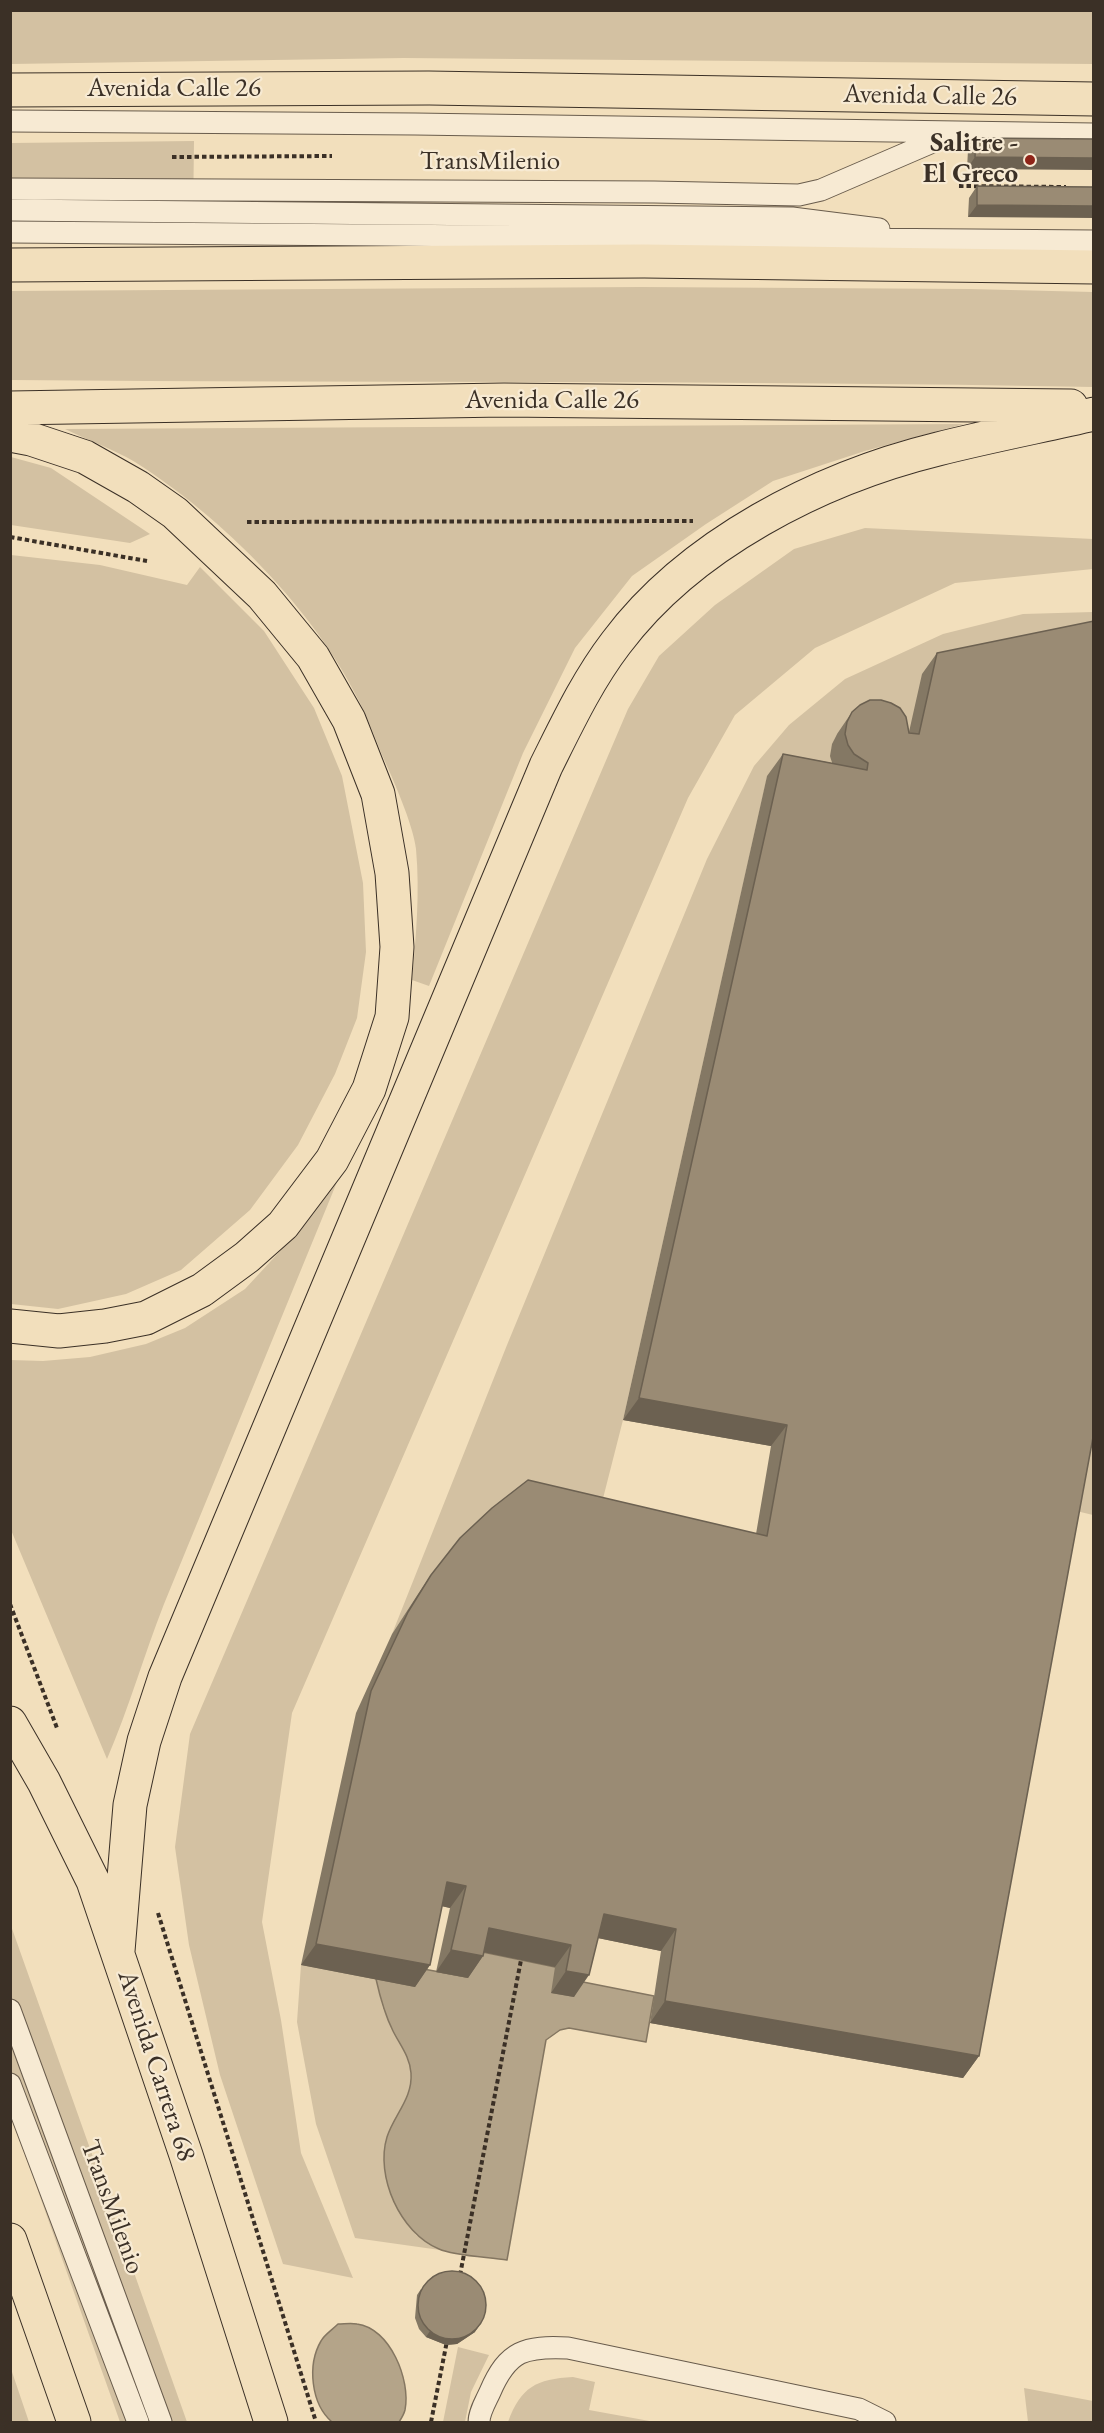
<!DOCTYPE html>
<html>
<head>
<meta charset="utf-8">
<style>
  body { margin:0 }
  #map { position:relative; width:1104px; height:2433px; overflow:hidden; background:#f2dfbc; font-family:"EB Garamond",serif }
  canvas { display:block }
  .frame { position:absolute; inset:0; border:12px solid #3b3026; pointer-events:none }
</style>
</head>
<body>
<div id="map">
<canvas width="1104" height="2433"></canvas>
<div class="frame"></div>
</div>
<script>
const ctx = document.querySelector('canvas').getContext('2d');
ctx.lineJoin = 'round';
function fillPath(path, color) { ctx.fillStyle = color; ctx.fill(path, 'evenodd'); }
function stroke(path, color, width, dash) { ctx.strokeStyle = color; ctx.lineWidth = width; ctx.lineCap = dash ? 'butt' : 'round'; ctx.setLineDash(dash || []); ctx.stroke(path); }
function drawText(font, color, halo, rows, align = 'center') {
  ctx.font = font + ' "EB Garamond",serif'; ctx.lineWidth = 4.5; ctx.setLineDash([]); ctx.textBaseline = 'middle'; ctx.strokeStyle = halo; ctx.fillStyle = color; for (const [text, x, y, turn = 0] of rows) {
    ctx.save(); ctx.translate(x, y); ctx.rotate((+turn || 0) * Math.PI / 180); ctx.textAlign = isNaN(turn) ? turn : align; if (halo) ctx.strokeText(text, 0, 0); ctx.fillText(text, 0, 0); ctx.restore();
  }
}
fillPath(new Path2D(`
  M10,11H1093V64L404,58L11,64Z
  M194,141L193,219L11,216V143Z
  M641,287L969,289L1093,292V387C732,380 372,383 11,380V291Z
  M964,424L865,451L773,481L706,524L632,576L575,648L523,753L429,986L412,980C416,936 420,893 416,849C413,824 393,779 382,755C375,738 369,721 361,705C316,611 222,517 135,462C113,449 87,440 65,429Z
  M11,457L51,468L150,534L130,543L11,525Z
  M865,528L1093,539V569L955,583L815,648L735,715L688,798L292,1713L262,1922L281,2020L301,2153L353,2278L283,2264L220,2075L189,1945L175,1847L190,1734L628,709L659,656L715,605L794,549Z
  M11,555L100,565L187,585L200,567L264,631L314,708L342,776L363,883L366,952L357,1018L335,1074L298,1145L250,1210L181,1270L126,1294L58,1309L11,1304Z
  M1093,612V640L904,756L837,734C831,746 830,754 832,766L767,777L623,1420L597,1522L445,1560L416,1597L392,1634L507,1345L707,859L754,766L789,725L845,679L943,634L1023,614Z
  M337,1182L164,1604C144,1655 129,1708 107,1759L11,1530L10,1360L43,1361L90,1357L146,1344L185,1328L245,1289L282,1249Z
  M1093,1372V1515L1068,1509Z
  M10,1923L187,2422H120L11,2115Z
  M301,1965L376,1979L383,2009L408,2057L411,2071V2084L405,2102L388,2135L384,2155L388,2184L416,2235L440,2250L355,2238L316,2124L297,2022Z
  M458,2347L489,2355L471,2392L465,2422H443Z
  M11,2369L29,2422H11Z
  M573,2377L595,2382L589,2410L655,2422H508C521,2387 536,2379 573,2377Z
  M1024,2388L1093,2401V2422H1028Z`), '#d3c1a2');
const water = new Path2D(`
  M473,1950L555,1967L578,1981L654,1996L646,2042L569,2028L560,2030L546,2040L507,2260C489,2257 454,2256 439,2249C400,2233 375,2176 387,2137C394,2115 413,2098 411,2073C410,2057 400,2045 393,2031C385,2015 380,1997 376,1979L418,1968L467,1977Z
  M338,2324C344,2324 351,2323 357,2324C390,2328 411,2380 405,2410C404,2414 401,2419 399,2422H332C311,2404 307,2365 321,2341C324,2335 332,2330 338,2324Z`);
fillPath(water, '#b4a489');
stroke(water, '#847661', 1.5);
const service = new Path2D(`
  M10,121L415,124L1094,134
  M10,189L654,192L799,195L821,190L951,134
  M10,210L792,218L879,229
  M10,232L1094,241
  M10,2010L161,2422
  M10,2084L138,2422
  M479,2422C479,2412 486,2401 490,2392C508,2350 525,2346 568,2348L859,2409L885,2422`);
const primary = new Path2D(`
  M10,90L429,88L1094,99
  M10,265L644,261L1094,267
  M10,408L504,400L1071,406
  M10,435L31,439L85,457L138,487L175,513L262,595L313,657L349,720L378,794L392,873L397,947L392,1017L369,1089L332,1160L283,1225L247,1257L202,1290L146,1318L105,1326L59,1331L10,1326
  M10,1723L44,1782L93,1881L186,2155L271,2422
  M118,1951L130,1805L144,1741L165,1677L546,766C567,724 587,681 616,643C690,544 820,478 938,449C989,436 1042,426 1094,414
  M10,2240L74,2422`);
stroke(service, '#695c4c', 23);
stroke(primary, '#3b3026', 35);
stroke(new Path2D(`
  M172,157L332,156
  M959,186L1066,187
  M247,522L693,521
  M10,537L147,561
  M10,1604L57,1728
  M158,1913L316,2422
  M460,2275L521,1960
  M431,2422L447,2341`), '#3b3026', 4, [4.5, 3]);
stroke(service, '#f7ead3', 21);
stroke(primary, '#f2dfbc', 33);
fillPath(new Path2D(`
  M976,138L1094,139L967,169L968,150Z
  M977,186L1094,187L968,217L969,198Z
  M937,653L979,2056L963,2078L650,2023L661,1951L598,1938L574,1997L551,1993L555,1967L484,1952L483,1956L468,1978L436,1972L450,1908L442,1906L430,1965L415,1987L301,1965L356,1713L392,1634L416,1597L431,1575L756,1534L771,1446L623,1420L767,776L783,754L832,763L830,756L832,744L837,734L852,712L909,732L922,674Z
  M421,2289L475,2332L457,2344L446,2345L426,2337L419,2329L415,2318L417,2295Z`), '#847864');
fillPath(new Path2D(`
  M975,157L1094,158V170L967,169Z
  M977,205L1094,206V218L968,217Z
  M639,1398L787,1425L771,1446L623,1420Z
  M447,1882L466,1886L450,1908L432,1904Z
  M604,1914L676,1929L661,1951L588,1936Z
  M489,1928L571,1945L555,1967L473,1950Z
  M316,1944L430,1965L415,1987L301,1965Z
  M451,1950L483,1956L468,1978L436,1972Z
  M566,1971L589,1975L574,1997L551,1993Z
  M665,2001L979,2056L963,2078L650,2023Z
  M479,2326L475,2332L457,2344L446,2345L426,2337L430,2331Z`), '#6c6151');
const building = new Path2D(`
  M976,138L1094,139V158L975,157Z
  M977,186L1094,187V206L977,205Z
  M1094,621V1432L979,2056L665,2001L676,1929L604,1914L589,1975L566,1971L571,1945L489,1928L483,1956L451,1950L466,1886L447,1882L430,1965L316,1944L371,1691L408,1612L431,1575L460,1538L492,1508L528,1480L767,1536L787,1425L639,1398L783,754L867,770L868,763L854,754L848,745L845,734L847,722L852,712L860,705L870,700H881L891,703L900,708L906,717L909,733L919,734L937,653Z
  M418 2305a34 34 0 1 1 68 0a34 34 0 1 1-68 0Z`);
fillPath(building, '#9a8b74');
stroke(building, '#6c6151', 1.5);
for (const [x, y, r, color] of [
  [1030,160,6,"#8f2418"]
]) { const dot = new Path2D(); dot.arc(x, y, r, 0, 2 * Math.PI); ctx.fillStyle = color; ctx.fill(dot); stroke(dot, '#f7ead3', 2); }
drawText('27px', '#3b3026', '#f7ead3', [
  ["Avenida Calle 26",174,89],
  ["Avenida Calle 26",930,96,1],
  ["TransMilenio",490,162],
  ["Avenida Calle 26",552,401],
  ["Avenida Carrera 68",156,2066,72],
  ["TransMilenio",112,2207,70]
]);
drawText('bold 27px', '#3b3026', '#f7ead3', [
  ["Salitre -",1018,144],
  ["El Greco",1018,175]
], 'right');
</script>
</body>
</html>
